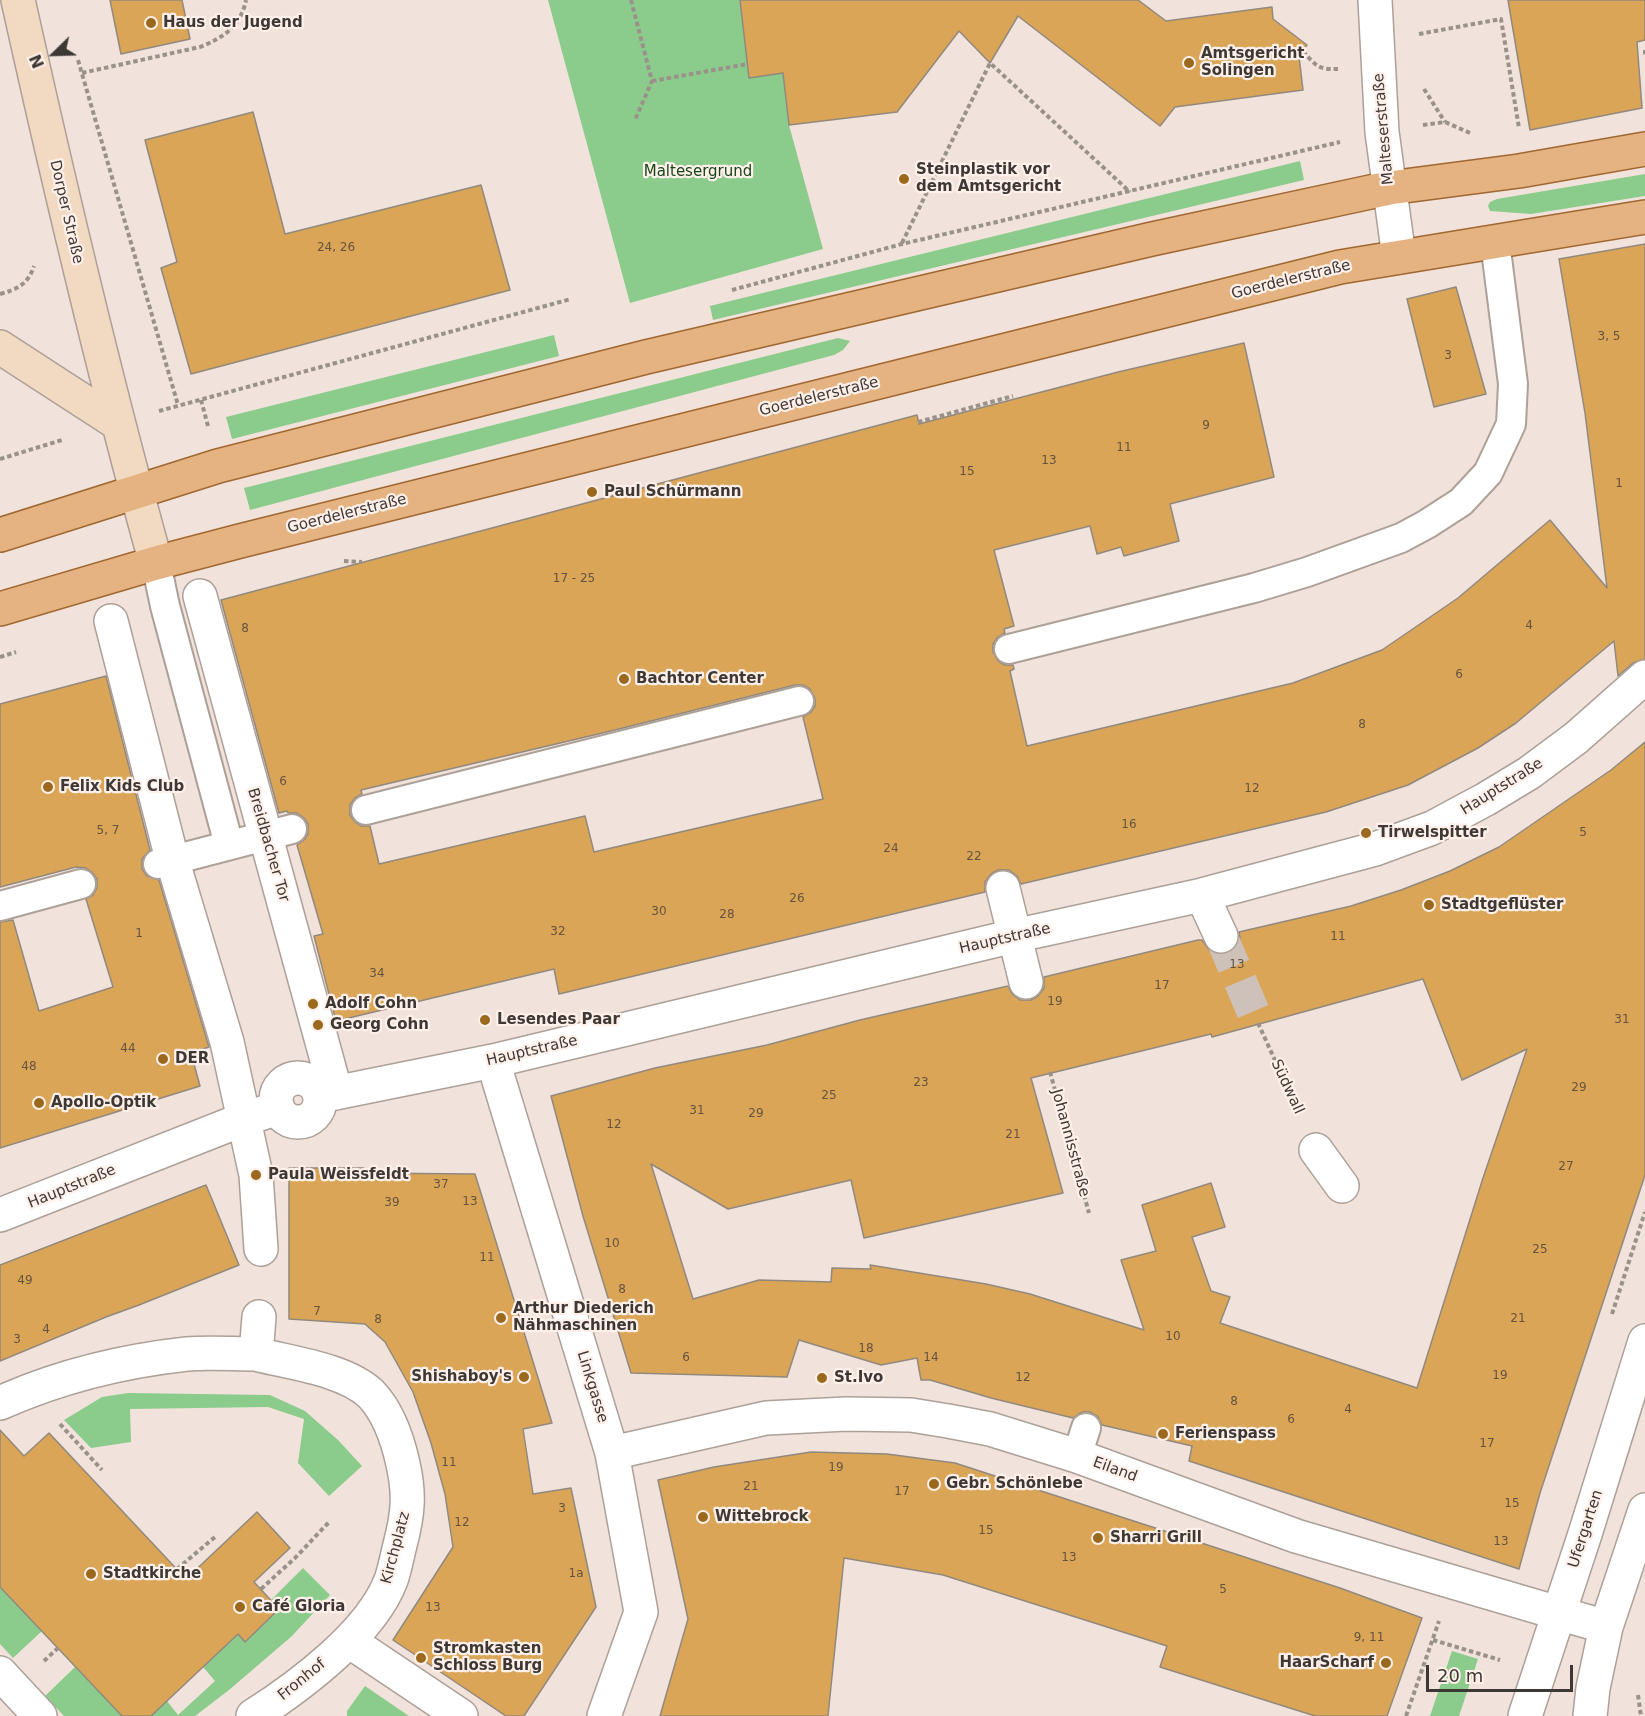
<!DOCTYPE html>
<html>
<head>
<meta charset="utf-8">
<style>
  body { margin:0 }
  #map { position:relative; width:1645px; height:1716px; overflow:hidden; background:#f1e3db; font-family:"DejaVu Sans",sans-serif }
  canvas { display:block }
  .north { position:absolute; left:24px; top:24px; width:60px; height:60px; -webkit-text-stroke:4px #fff0e9; paint-order:stroke; rotate:247deg; font-size:16px; font-weight:700; line-height:24px; text-align:center; color:#3e3835 }
  .north::after { content:''; display:block; margin:auto; width:21px; height:27px; background:#3e3835; clip-path:polygon(50% 0,100% 100%,50% 72%,0 100%) }
  .scale { position:absolute; left:1426px; top:1665px; width:147px; height:27px; box-sizing:border-box; border:3px solid #3e3835; border-top:0; padding-left:8px; font-size:18px; line-height:21px; white-space:nowrap; color:#3e3835; -webkit-text-stroke:4px #fff0e9; paint-order:stroke }
</style>
</head>
<body>
<div id="map">
<canvas width="1645" height="1716"></canvas>
<div class="north">N</div>
<div class="scale">20 m</div>
</div>
<script>
const ctx = document.querySelector('canvas').getContext('2d');
ctx.lineJoin = 'round';
function fillPath(path, color) { ctx.fillStyle = color; ctx.fill(path, 'evenodd'); }
function stroke(path, color, width, dash) { ctx.strokeStyle = color; ctx.lineWidth = width; ctx.lineCap = dash ? 'butt' : 'round'; ctx.setLineDash(dash || []); ctx.stroke(path); }
function drawText(font, color, halo, rows, align = 'center') {
  ctx.font = font + ' "DejaVu Sans",sans-serif'; ctx.lineWidth = 4.5; ctx.setLineDash([]); ctx.textBaseline = 'middle'; ctx.strokeStyle = halo; ctx.fillStyle = color; for (const [text, x, y, turn = 0] of rows) {
    ctx.save(); ctx.translate(x, y); ctx.rotate((+turn || 0) * Math.PI / 180); ctx.textAlign = isNaN(turn) ? turn : align; if (halo) ctx.strokeText(text, 0, 0); ctx.fillText(text, 0, 0); ctx.restore();
  }
}
fillPath(new Path2D(`
  M548,0H745L741,6L750,77L783,73L789,125L823,249L630,303Z
  M1300,161L1304,180L713,320L710,306Z
  M1645,174V196L1531,214L1490,211L1488,206L1490,202L1497,199Z
  M554,335L559,356L232,439L226,417Z
  M838,338L850,341L843,350L834,355L250,510L244,488Z
  M128,1393L270,1395L305,1411L338,1440L362,1466L329,1496L298,1463L304,1419L268,1407L130,1409L131,1442L91,1448L64,1420L102,1397Z
  M303,1568L330,1595L292,1636L229,1690L195,1716H151L167,1701L178,1715L215,1681L203,1667L238,1634L245,1641L279,1610L271,1600Z
  M0,1587L42,1631L13,1658L0,1644Z
  M1452,1651L1478,1659L1459,1716H1430Z
  M75,1667L122,1716H64L45,1696Z
  M365,1686L409,1716H347V1711Z`), '#8bcc8c');
const building = new Path2D(`
  M110,0H182L190,39L121,54Z
  M740,0H1138L1166,21L1272,7L1273,19L1307,45L1299,56L1303,90L1175,107L1160,126L1018,16L990,63L959,31L897,112L789,125L783,73L749,78Z
  M1508,0H1645V40L1637,42L1642,108L1530,130Z
  M253,112L285,234L481,185L510,290L191,374L161,268L177,262L145,140Z
  M1645,244V659L1633,663L1618,676L1614,641L1516,723L1478,748L1408,785L1326,812L1021,884L1017,876L1009,870H998L991,874L985,882V892L559,994L554,969L336,1021L314,936L323,934L297,845L304,840L308,834V824L304,818L297,813H288L287,811L279,813L221,600L917,415L919,424L1118,372L1244,343L1274,477L1170,504L1179,541L1124,556L1121,547L1097,554L1090,526L994,550L1014,626L1004,629L1005,633L997,638L993,644V652L998,661L1005,665H1013L1014,669L1010,671L1027,746L1293,683L1382,650L1458,598L1550,520L1607,588L1585,413L1559,259ZM795,685H803L810,689L815,698V706L811,712L803,717L823,799L594,852L585,816L379,864L370,826H361L355,822L350,815V805L355,798L362,794L361,790L611,731Z
  M1456,287L1486,394L1434,407L1407,299Z
  M106,676L150,850L142,859V869L147,876L159,880L209,1047L191,1053L200,1086L0,1148V922L13,920L39,1011L113,987L86,899L93,895L97,888V879L92,872L86,868L76,867L0,887V704Z
  M1645,742V1175L1540,1493L1519,1569L1189,1461L1192,1446L1102,1425L1098,1417L1090,1412H1082L1073,1418L991,1398L930,1380H921L917,1358L881,1365L799,1340L787,1377L631,1373L583,1216L551,1096L655,1068L767,1045L860,1020L1008,986L1012,994L1020,1000H1031L1038,996L1044,988V977L1198,940H1202L1211,952L1220,955L1228,953L1237,946L1240,938L1239,932L1351,906L1401,890L1450,871L1499,847L1611,770ZM1423,979L1462,1080L1527,1049L1483,1178L1417,1388L1220,1323L1230,1297L1211,1291L1192,1237L1225,1227L1211,1183L1142,1205L1156,1251L1121,1260L1144,1330L1030,1294L986,1284L870,1265L871,1269L832,1268L831,1282L759,1280L693,1299L651,1164L728,1209L851,1180L864,1238L1063,1193L1031,1078L1211,1034L1212,1037Z
  M289,1168H364V1173L475,1174L552,1423L523,1429L533,1494L571,1488L596,1607L524,1716H506L393,1640L453,1547L445,1494L431,1443L413,1392L385,1342L365,1324L289,1319Z
  M206,1185L239,1265L139,1305L106,1317L0,1361V1265Z
  M0,1430L24,1456L49,1433L186,1579L257,1512L290,1548L254,1582L279,1609L245,1642L238,1634L151,1716H122L0,1587Z
  M811,1452L887,1454L955,1463L1340,1588L1422,1618L1387,1716H1315L1160,1667L1167,1646L943,1575L844,1558L828,1716H660L688,1619L658,1480L714,1467Z`);
fillPath(building, '#dba557');
stroke(building, '#91897e', 1.5);
stroke(new Path2D(`
  M1221,936L1258,1023`), '#cdc1ba', 33, [33, 16]);
const lane = new Path2D(`
  M156,563L165,606L229,845
  M1009,649L1254,588L1307,572L1401,538L1427,524L1461,502L1488,473L1511,424L1513,384L1495,242
  M366,810L799,701
  M158,864L292,829
  M0,906L81,884
  M1077,1456L1086,1428`);
const street = new Path2D(`
  M1375,0L1382,132L1399,257
  M200,596L336,1093
  M111,621L172,859L227,1042L256,1175L261,1249
  M1003,888L1026,982
  M1202,895L1221,936
  M493,1061L612,1453L641,1612L604,1716
  M276 1100a22 22 0 1 1 44 0a22 22 0 1 1-44 0Z
  M320,1096L493,1061L1014,936L1202,895L1375,849L1432,828L1486,799L1529,773L1576,738L1645,677
  M1316,1150L1342,1186
  M0,1215L244,1119L278,1108
  M0,1403C58,1377 123,1361 187,1354C209,1352 233,1354 256,1354
  M612,1453L766,1418L846,1414L911,1415L948,1421L990,1429L1077,1456L1296,1536L1606,1627
  M349,1641L461,1716
  M0,1673L40,1716
  M253,1716C300,1686 371,1633 391,1580C395,1569 397,1556 400,1545C408,1514 410,1495 403,1464C398,1441 388,1412 371,1394C345,1369 290,1363 256,1354L259,1317
  M1525,1716L1585,1534L1645,1341
  M1590,1716L1593,1688L1606,1627L1645,1510`);
const secondary = new Path2D(`
  M18,0C60,189 104,376 156,563
  M0,347L117,423`);
const primary = new Path2D(`
  M0,535L218,466L646,357L1152,239L1389,188L1519,171L1645,149
  M0,609L156,563L240,541L1340,267L1645,217`);
stroke(lane, '#ada099', 32);
stroke(street, '#ada099', 36);
stroke(secondary, '#ada099', 36);
stroke(primary, '#a06731', 36);
stroke(new Path2D(`
  M631,0L652,81L635,120
  M1419,34L1501,19L1519,128
  M1645,50V56
  M1303,51C1315,65 1318,70 1338,69
  M78,60L178,405
  M82,73L200,47C223,38 241,26 246,0
  M652,81L748,64
  M1424,89L1445,122
  M1423,125L1445,122L1470,133
  M902,243L990,63L1130,192
  M732,290L902,244L1340,142
  M0,294C18,289 28,284 34,266
  M201,400L208,426
  M159,411L571,299
  M918,422L1013,396
  M0,459L62,440
  M344,561L362,562
  M0,657L16,652
  M1258,1023L1299,1113
  M1050,1072L1089,1213
  M1612,1314L1645,1212
  M60,1424L102,1470
  M177,1569L215,1537
  M261,1589L295,1558L330,1521
  M1433,1640L1500,1660
  M44,1661L58,1648
  M1638,1695L1641,1716
  M1406,1716L1439,1621`), '#9b918b', 4, [4.5, 3]);
stroke(lane, '#fff', 28);
stroke(street, '#fff', 33);
stroke(secondary, '#f2d9c1', 33);
stroke(primary, '#e5b382', 33);
for (const [x, y, r, color] of [
  [151,23,6,"#9b691e"],
  [1189,63,6,"#9b691e"],
  [904,179,6,"#9b691e"],
  [592,492,6,"#9b691e"],
  [624,679,6,"#9b691e"],
  [48,787,6,"#9b691e"],
  [1366,833,6,"#9b691e"],
  [1429,905,6,"#9b691e"],
  [313,1004,6,"#9b691e"],
  [485,1020,6,"#9b691e"],
  [318,1025,6,"#9b691e"],
  [163,1059,6,"#9b691e"],
  [39,1103,6,"#9b691e"],
  [256,1175,6,"#9b691e"],
  [501,1318,6,"#9b691e"],
  [524,1377,6,"#9b691e"],
  [822,1378,6,"#9b691e"],
  [1163,1434,6,"#9b691e"],
  [934,1484,6,"#9b691e"],
  [703,1517,6,"#9b691e"],
  [1098,1538,6,"#9b691e"],
  [91,1574,6,"#9b691e"],
  [240,1607,6,"#9b691e"],
  [421,1658,6,"#9b691e"],
  [1386,1663,6,"#9b691e"]
]) { const dot = new Path2D(); dot.arc(x, y, r, 0, 2 * Math.PI); ctx.fillStyle = color; ctx.fill(dot); stroke(dot, '#fff0e9', 2); }
drawText('12px', '#65533e', null, [
  ["24, 26",336,248],
  ["3, 5",1609,337],
  ["3",1448,356],
  ["9",1206,426],
  ["11",1124,448],
  ["13",1049,461],
  ["15",967,472],
  ["1",1619,484],
  ["17 - 25",574,579],
  ["4",1529,626],
  ["8",245,629],
  ["6",1459,675],
  ["8",1362,725],
  ["6",283,782],
  ["12",1252,789],
  ["16",1129,825],
  ["5, 7",108,831],
  ["5",1583,833],
  ["24",891,849],
  ["22",974,857],
  ["26",797,899],
  ["30",659,912],
  ["28",727,915],
  ["32",558,932],
  ["1",139,934],
  ["11",1338,937],
  ["13",1237,965],
  ["34",377,974],
  ["17",1162,986],
  ["19",1055,1002],
  ["31",1622,1020],
  ["44",128,1049],
  ["48",29,1067],
  ["23",921,1083],
  ["29",1579,1088],
  ["25",829,1096],
  ["31",697,1111],
  ["29",756,1114],
  ["12",614,1125],
  ["21",1013,1135],
  ["27",1566,1167],
  ["37",441,1185],
  ["13",470,1202],
  ["39",392,1203],
  ["10",612,1244],
  ["25",1540,1250],
  ["11",487,1258],
  ["49",25,1281],
  ["8",622,1290],
  ["7",317,1312],
  ["21",1518,1319],
  ["8",378,1320],
  ["4",46,1330],
  ["10",1173,1337],
  ["3",17,1340],
  ["18",866,1349],
  ["6",686,1358],
  ["14",931,1358],
  ["19",1500,1376],
  ["12",1023,1378],
  ["8",1234,1402],
  ["4",1348,1410],
  ["6",1291,1420],
  ["17",1487,1444],
  ["11",449,1463],
  ["19",836,1468],
  ["21",751,1487],
  ["17",902,1492],
  ["15",1512,1504],
  ["3",562,1509],
  ["12",462,1523],
  ["15",986,1531],
  ["13",1501,1542],
  ["13",1069,1558],
  ["1a",576,1574],
  ["5",1223,1590],
  ["13",433,1608],
  ["9, 11",1369,1638]
]);
drawText('bold 15px', '#3e3835', '#fff0e9', [
  ["Haus der Jugend",163,23],
  ["Amtsgericht",1201,54],
  ["Solingen",1201,71],
  ["Steinplastik vor",916,170],
  ["dem Amtsgericht",916,187],
  ["Paul Schürmann",604,492],
  ["Bachtor Center",636,679],
  ["Felix Kids Club",60,787],
  ["Tirwelspitter",1378,833],
  ["Stadtgeflüster",1441,905],
  ["Adolf Cohn",325,1004],
  ["Lesendes Paar",497,1020],
  ["Georg Cohn",330,1025],
  ["DER",175,1059],
  ["Apollo-Optik",51,1103],
  ["Paula Weissfeldt",268,1175],
  ["Arthur Diederich",513,1309],
  ["Nähmaschinen",513,1326],
  ["Shishaboy's",512,1377,"right"],
  ["St.Ivo",834,1378],
  ["Ferienspass",1175,1434],
  ["Gebr. Schönlebe",946,1484],
  ["Wittebrock",715,1517],
  ["Sharri Grill",1110,1538],
  ["Stadtkirche",103,1574],
  ["Café Gloria",252,1607],
  ["Stromkasten",433,1649],
  ["Schloss Burg",433,1666],
  ["HaarScharf",1374,1663,"right"]
], 'left');
drawText('15px', '#3e3835', '#fff0e9', [
  ["Malteserstraße",1384,129,-95],
  ["Dorper Straße",66,212,77],
  ["Goerdelerstraße",1291,280,-14],
  ["Goerdelerstraße",819,397,-14],
  ["Goerdelerstraße",347,514,-14],
  ["Hauptstraße",1502,787,-32],
  ["Breidbacher Tor",268,845,74],
  ["Hauptstraße",1005,939,-13],
  ["Hauptstraße",532,1051,-13],
  ["Südwall",1287,1087,65],
  ["Johannisstraße",1070,1143,75],
  ["Hauptstraße",72,1187,-22],
  ["Linkgasse",592,1387,73],
  ["Eiland",1115,1470,20],
  ["Ufergarten",1586,1529,-72],
  ["Kirchplatz",396,1548,-75],
  ["Fronhof",302,1680,-39]
]);
drawText('15px', '#164419', '#fff0e9', [
  ["Maltesergrund",698,172]
]);
</script>
</body>
</html>
